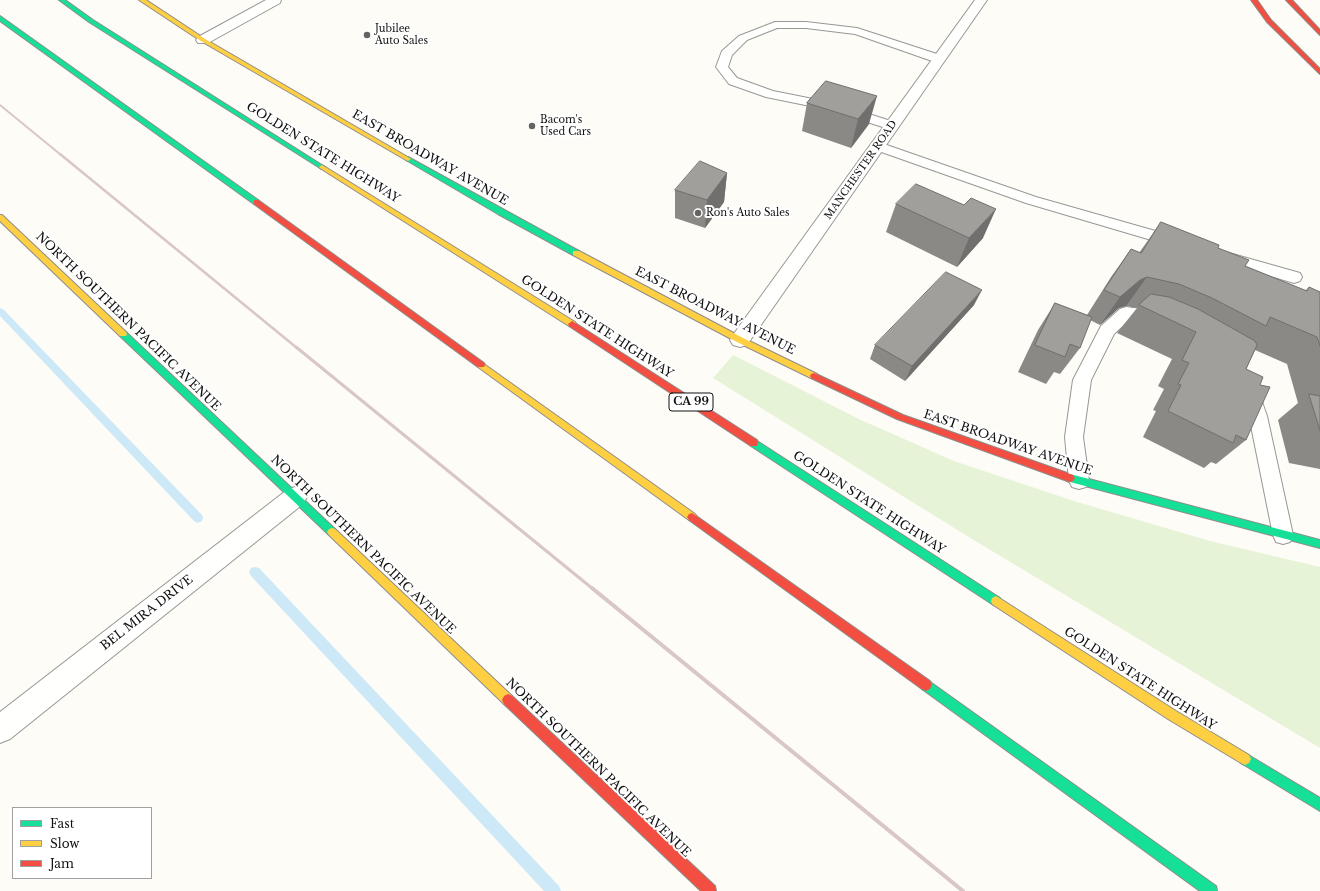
<!DOCTYPE html>
<html>
<head>
<meta charset="utf-8">
<style>
  body { margin:0 }
  #map { position:relative; width:1320px; height:891px; overflow:hidden; background:#fdfcf7; font-family:"Libre Baskerville",serif }
  canvas { display:block }
  .legend { position:absolute; left:12px; top:807px; width:140px; height:72px; box-sizing:border-box; background:#fff; border:1px solid #a0a0a0; margin:0; padding:5px 7px; list-style:none; font-size:12px; color:#111 }
  .legend li { display:flex; align-items:center; gap:8px; height:20px }
  .legend b { width:20px; border:1px solid #a0a0a0 }
</style>
</head>
<body>
<div id="map">
<canvas width="1320" height="891"></canvas>
<ul class="legend">
<li><b style="height:5px;background:#16e098"></b>Fast</li>
<li><b style="height:5px;background:#ffcf43"></b>Slow</li>
<li><b style="height:5px;background:#f24e42"></b>Jam</li>
</ul>
</div>
<script>
const ctx = document.querySelector('canvas').getContext('2d');
ctx.lineJoin = 'round';
function fillPath(path, color) { ctx.fillStyle = color; ctx.fill(path, 'evenodd'); }
function stroke(path, color, width, dash) { ctx.strokeStyle = color; ctx.lineWidth = width; ctx.lineCap = dash ? 'butt' : 'round'; ctx.setLineDash(dash || []); ctx.stroke(path); }
function drawText(font, color, halo, rows, align = 'center') {
  ctx.font = font + ' "Libre Baskerville",serif'; ctx.lineWidth = 4; ctx.setLineDash([]); ctx.textBaseline = 'middle'; ctx.strokeStyle = halo; ctx.fillStyle = color; for (const [text, x, y, turn = 0] of rows) {
    ctx.save(); ctx.translate(x, y); ctx.rotate((+turn || 0) * Math.PI / 180); ctx.textAlign = isNaN(turn) ? turn : align; if (halo) ctx.strokeText(text, 0, 0); ctx.fillText(text, 0, 0); ctx.restore();
  }
}
fillPath(new Path2D(`
  M733,355L861,420L954,461L1074,501L1210,541L1320,567V748L967,536L713,378Z`), '#e7f3d7');
fillPath(new Path2D(`
  M0,308L3,309L202,515L203,518L202,521L198,523L194,521L0,316Z
  M255,567L259,568L559,886L561,891H544L251,576L249,572L251,568Z`), '#cde8f7');
const lane = new Path2D(`
  M775,22H806L857,28L943,56L945,59L943,62H935L855,34L806,28H777L747,40L732,55L728,67L737,78L773,91L838,104L897,123L899,126L897,129L892,130L830,110L766,97L729,84L716,67L722,51L739,36Z
  M878,142L1036,197L1180,238L1183,242L1180,246L1175,247L1026,203L873,149L871,146L873,143Z
  M1222,251L1300,273L1302,277L1300,281L1294,283L1216,260L1214,256L1216,252Z
  M1126,307C1138,309 1158,309 1164,320L1162,324C1153,327 1139,321 1129,320L1114,334L1091,380L1083,437L1089,481L1086,487L1079,489L1072,487L1069,481L1065,437L1073,380L1101,326L1120,309Z
  M1250,383L1256,385L1267,416L1293,535L1290,542L1283,544L1276,542L1273,535L1249,416L1241,390L1244,385Z`);
const street = new Path2D(`
  M266,0H281L280,3L208,43H198L196,40L198,37Z
  M975,0H987L747,345L740,347L733,345L730,340L733,335Z
  M295,487L303,490L307,497L303,504L10,739L0,743V712L287,490Z`);
const fast = new Path2D(`
  M59,0H65L93,20L325,167L322,169L320,168L89,22Z
  M0,16L258,200V204H254L0,21Z
  M408,157L579,251L580,253L579,255H573L498,214L406,160V158Z
  M123,331L126,332L335,529L337,532L335,535L332,536L329,535L120,336L119,334Z
  M754,439L1000,598L1001,601L1000,604L996,606L992,604L751,446L750,443L751,440Z
  M1070,474L1320,540V548L1070,482L1067,481L1065,478L1067,475Z
  M926,679L1216,886L1217,891H1200L922,689L920,685L922,681Z
  M1245,753L1320,798V811L1241,763L1239,759L1241,755Z`);
const slow = new Path2D(`
  M139,0H146L205,39L411,159L408,161L406,160L201,41Z
  M322,165L575,322L576,324L575,326H569L320,168L319,167Z
  M0,215H2L126,332L127,334L126,336H120L0,221Z
  M573,251H579L743,338L817,374L818,376L817,378H811L737,342L573,255Z
  M481,362L695,514L697,517L695,520L692,521L689,520L478,367L477,365Z
  M332,528L335,529L512,696L514,700L512,704L508,706L504,704L329,535L327,532L329,529Z
  M996,596L1176,711L1249,755L1251,759L1249,763L1245,765L1241,763L1168,719L992,604L991,601L992,598Z`);
const jam = new Path2D(`
  M1251,0H1257L1271,20L1320,69V74L1267,22Z
  M1286,0H1292L1320,30V35Z
  M254,200H258L484,363L485,365L484,367H478L254,204Z
  M572,321L757,440L758,443L757,446H751L569,326L568,324Z
  M814,373L903,415L1073,475L1075,478L1073,481L1070,482L897,419L811,378L810,376L811,374Z
  M692,513L930,681L932,685L930,689L926,691L922,689L689,520L687,517L689,514Z
  M508,694L512,696L715,886L716,891H701L504,704L502,700L504,696Z`);
stroke(lane, '#979795', 2);
stroke(street, '#979795', 2);
stroke(fast, '#8e8d8b', 2);
stroke(slow, '#8e8d8b', 2);
stroke(jam, '#8e8d8b', 2);
fillPath(lane, '#fffffe');
fillPath(street, '#fffffe');
fillPath(fast, '#16e098');
fillPath(slow, '#ffcf43');
fillPath(jam, '#f24e42');
stroke(new Path2D(`
  M0,105L61,155`), '#d9c6c7', 2);
stroke(new Path2D(`
  M60,154L297,348`), '#d9c6c7', 2.5);
stroke(new Path2D(`
  M296,347L593,589`), '#d9c6c7', 3);
stroke(new Path2D(`
  M592,588L963,891`), '#d9c6c7', 4);
fillPath(new Path2D(`
  M826,81L869,124L851,148L802,131L807,103Z
  M727,173L724,202L705,228L675,218V190Z
  M896,204L964,205L983,238L957,267L886,232Z
  M1161,222L1218,248L1245,266L1305,291L1309,287L1320,292V469L1289,463L1278,420L1298,403L1287,364L1255,350L1246,369L1260,385L1246,440L1216,464L1211,462L1204,468L1143,437L1156,411L1153,410L1164,389L1158,386L1172,359L1117,333L1137,308L1126,306L1119,308L1100,325L1090,320L1080,348L1060,374L1054,372L1046,384L1018,372L1038,330L1055,303L1087,315L1111,277L1131,249L1139,253Z
  M974,305L905,381L870,359L875,345Z`), '#8a8986');
fillPath(new Path2D(`
  M877,96L869,124L851,148L858,119Z
  M727,173L724,202L705,228L707,200Z
  M996,209L983,238L957,267L969,238Z
  M1147,277L1126,306L1119,308L1100,325L1120,297L1140,280Z
  M982,290L974,305L905,381L912,366Z`), '#716f6d');
const building = new Path2D(`
  M826,81L877,96L858,119L807,103Z
  M700,161L727,173L707,200L675,190Z
  M916,184L964,205L971,198L996,209L969,238L896,204Z
  M1161,222L1219,245L1218,248L1249,260L1245,266L1307,291L1309,287L1320,292V346L1317,337L1270,317L1266,326L1212,298L1179,284L1147,277L1140,280L1120,297L1104,290L1131,249L1141,253Z
  M946,272L982,290L912,366L875,345Z
  M1151,294L1169,297L1198,309L1255,341L1257,345L1246,369L1263,377L1260,385L1270,387L1246,440L1236,435L1233,443L1168,411L1181,385L1178,384L1189,363L1182,360L1196,332L1139,305Z
  M1055,303L1092,317L1080,348L1070,344L1065,357L1035,345Z
  M1309,394L1320,396V430Z`);
fillPath(building, '#a19f9c');
stroke(building, '#716f6d', 1);
for (const [x, y, r, color] of [
  [367,35,4,"#646362"],
  [532,126,4,"#646362"],
  [698,213,4,"#646362"]
]) { const dot = new Path2D(); dot.arc(x, y, r, 0, 2 * Math.PI); ctx.fillStyle = color; ctx.fill(dot); stroke(dot, '#fff', 1.5); }
drawText('10px', '#111', '#fff', [
  ["Jubilee",375,29],
  ["Auto Sales",375,41],
  ["Bacom's",540,120],
  ["Used Cars",540,132],
  ["Ron's Auto Sales",706,213]
], 'left');
drawText('10px', '#111', '#fff', [
  ["MANCHESTER ROAD",861,170,-55]
]);
for (const [x, y, w] of [
  [691,402,44]
]) { const box = new Path2D(); box.roundRect(x - w / 2, y - 9, w, 18, 3); ctx.fillStyle = '#fff'; ctx.fill(box); stroke(box, '#111', 1); }
drawText('bold 11px', '#111', null, [
  ["CA 99",691,402]
]);
drawText('12px', '#111', '#fff', [
  ["GOLDEN STATE HIGHWAY",323,153,32],
  ["EAST BROADWAY AVENUE",430,158,30],
  ["EAST BROADWAY AVENUE",715,311,27],
  ["NORTH SOUTHERN PACIFIC AVENUE",128,322,44],
  ["GOLDEN STATE HIGHWAY",597,327,33],
  ["EAST BROADWAY AVENUE",1008,443,19],
  ["GOLDEN STATE HIGHWAY",869,503,33],
  ["NORTH SOUTHERN PACIFIC AVENUE",363,545,44],
  ["BEL MIRA DRIVE",147,613,-38],
  ["GOLDEN STATE HIGHWAY",1140,679,33],
  ["NORTH SOUTHERN PACIFIC AVENUE",598,768,44]
]);
</script>
</body>
</html>
